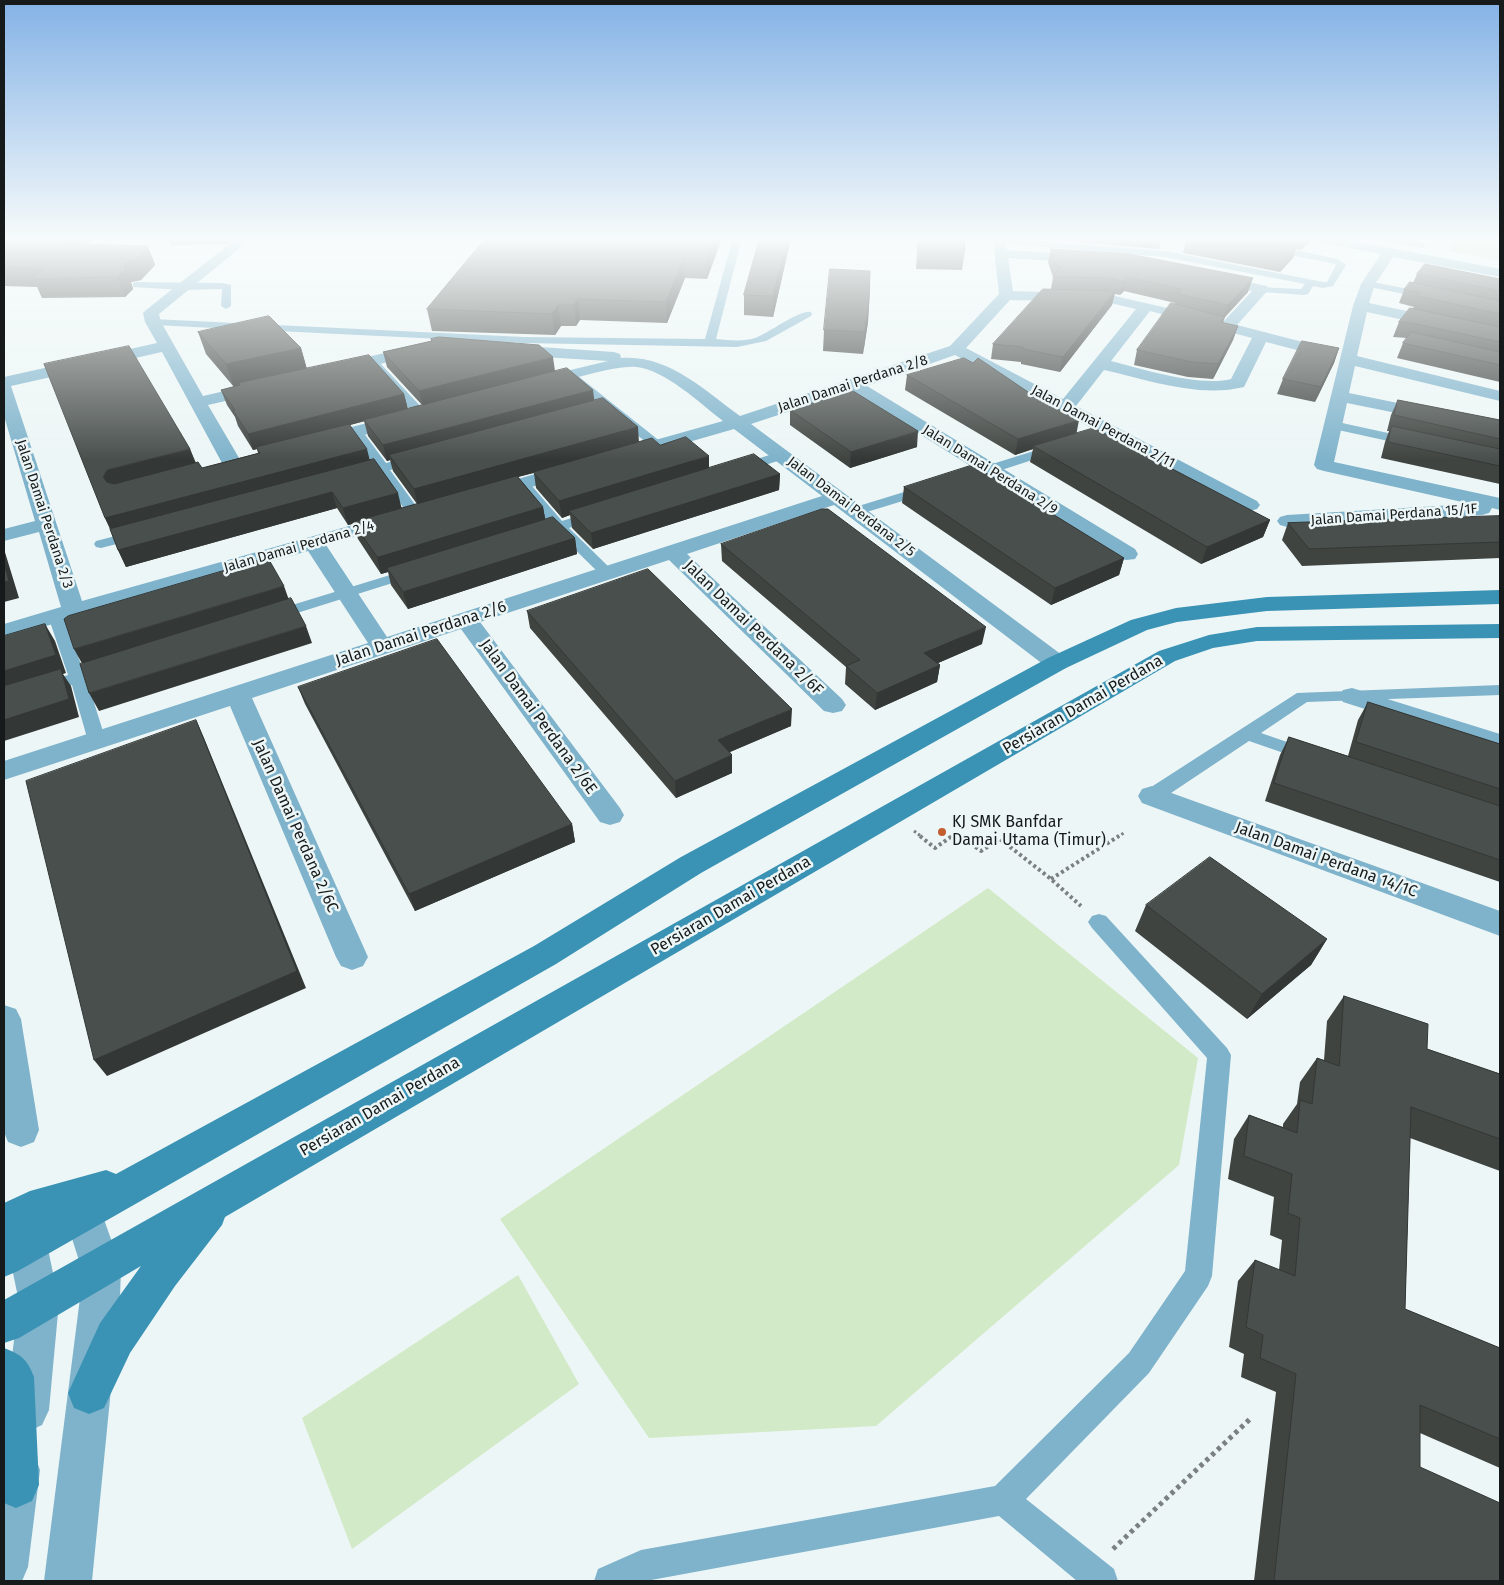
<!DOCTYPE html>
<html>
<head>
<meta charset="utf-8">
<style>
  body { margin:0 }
  #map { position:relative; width:1504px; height:1585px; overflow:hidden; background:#edf6f6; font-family:"Fira Sans",sans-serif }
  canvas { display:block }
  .frame { position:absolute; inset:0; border:5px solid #171a1a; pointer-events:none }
</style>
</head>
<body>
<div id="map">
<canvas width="1504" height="1585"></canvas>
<div class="frame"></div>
</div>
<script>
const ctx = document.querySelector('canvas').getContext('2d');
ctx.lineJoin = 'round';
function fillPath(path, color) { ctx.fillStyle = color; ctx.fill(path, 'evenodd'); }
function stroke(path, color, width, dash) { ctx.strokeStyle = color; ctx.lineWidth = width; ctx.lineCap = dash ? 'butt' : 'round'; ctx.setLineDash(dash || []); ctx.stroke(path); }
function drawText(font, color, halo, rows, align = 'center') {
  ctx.font = font + ' "Fira Sans",sans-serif'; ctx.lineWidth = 5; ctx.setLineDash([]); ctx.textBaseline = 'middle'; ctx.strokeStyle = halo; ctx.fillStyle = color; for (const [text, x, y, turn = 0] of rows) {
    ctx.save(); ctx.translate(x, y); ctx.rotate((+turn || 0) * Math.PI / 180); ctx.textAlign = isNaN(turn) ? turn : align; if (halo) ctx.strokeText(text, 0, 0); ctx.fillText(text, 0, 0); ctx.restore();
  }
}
fillPath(new Path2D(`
  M1450,238H1500V261L1450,251Z
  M988,888L1198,1058L1179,1165L876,1426L649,1438L500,1219Z
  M518,1275L579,1384L352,1549L302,1418Z`), '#d2eac7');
stroke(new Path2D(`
  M914,831L922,837
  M951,837L957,833L963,837
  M1117,837L1124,833`), '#7b8181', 3, [2.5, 2.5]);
stroke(new Path2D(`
  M920,836L935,848L952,836
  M961,836L981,851L1000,839L1051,879L1081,906
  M1051,879L1119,836`), '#7b8181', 4, [3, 3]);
stroke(new Path2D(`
  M1113,1549L1250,1419`), '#7b8181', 5, [4, 4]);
fillPath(new Path2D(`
  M733,238H742L716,339C729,340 742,342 755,338C769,333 800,309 811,312L812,314L811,316L766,341L737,347L524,343L153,325L148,322L153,319L524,337L705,339Z
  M997,238L1165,251L1323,282H1327L1336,265L1335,264L1271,251L1266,248L1271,245L1338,259L1346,265L1333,286L1323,288L1313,286L1308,294L1304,295L1262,292L1258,291V287L1301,289L1305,284L1165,257L999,243L994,240Z
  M1377,238C1391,237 1416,237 1427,245L1422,248L1382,241Z
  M1368,281L1428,293L1433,296L1428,299L1365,286L1363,284Z
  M136,282L222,283L231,285V306L226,309L221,306L222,289L183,290L133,287V283Z
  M373,359L377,360L425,411L427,414L425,417H417L369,364L367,362Z
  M574,375L578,376L661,442L663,445L661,448H653L570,380L568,378L570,376Z
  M1333,421L1411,438L1417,442L1411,446L1329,428L1327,425L1329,422Z
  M356,427L360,428L386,463L417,455L422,456L423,459L422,462L390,470L422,514L420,517H410L379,473L357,479L352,478L350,475L352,472L375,466L350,431Z
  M1056,444L1060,445L1062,448L1060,451L980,477H970L968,474L970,471Z
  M782,451L787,452L788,455L787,458L740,473L733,469L735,466Z
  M527,485L532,486L562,521L594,511L599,512L601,515L599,518L569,528L612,570L614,573L612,576H602L556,531L537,537L532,536L530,533L532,530L550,524L520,489Z
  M927,485L932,486L934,489L932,492L857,515L850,511L852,508Z
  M139,530L144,531L146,534L144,537L101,548L96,547L94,544L96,541Z
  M413,568L418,569L420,572L418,575L278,619H266L264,616L266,613Z
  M56,611L62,613L64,616L83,670L108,663L114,664L116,668L114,672L87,680L106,741L103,745L97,747L91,745L88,741L72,685L4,705V694L68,675L48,616L50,613Z
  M1500,685V695L1307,702L1261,733L1313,751L1316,755L1313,759L1307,761L1301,759L1249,741L1159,801L1152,803L1145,801L1143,796L1145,791L1297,693Z
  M1099,914L1106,916L1227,1048L1231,1055L1212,1276L1208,1286L1149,1373L1026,1499L1114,1569L1118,1581H1077L999,1516L646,1581H594L598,1569L641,1550L995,1486L1129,1353L1185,1271L1207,1058L1092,928L1088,922L1092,916Z`), '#7fb3cb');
fillPath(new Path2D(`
  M237,238H252L159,314L161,322L203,396L259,383L265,384L268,388L265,392L208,405L242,463L239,467L232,469L225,467L222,463L162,352L11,386L82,601L392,514L399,516L402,520L399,524L326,545L387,637L822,496L734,429L630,459L623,461L616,459L614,455L616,451L723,421C701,404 664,369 636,367C614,365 563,382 539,388L533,387L531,383L533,379L608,361L510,355L504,353L502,350L504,347L510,345L614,352L620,354L621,358C668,354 704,390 740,416L950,346L999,294L993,238H1005L1007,250L1086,255L1093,259L1086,263L1008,258L1013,291L1106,294L1224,321L1252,291L1208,282L1206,279L1208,276L1213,275L1267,286L1269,289L1237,325L1326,348L1328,351L1326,354L1320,356L1266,342L1244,387C1198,398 1149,380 1104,370L1076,406L1257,501L1260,505L1257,509L1250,511L1243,509L955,355L867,386L1135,549L1138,554L1135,559L1127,560L1119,559L851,391L751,424L1066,658L1069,663L1066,668L1057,671L1048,668L834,505L687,554L842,699L846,705L842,711L833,713L824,711L669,560L480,622L620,808L624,815L620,822L610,825L600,822L461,629L252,698L368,957L363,966L352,970L341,966L336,957L230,706L4,780V761L368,643L308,551L4,638V624L61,607L39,532L4,541V529L35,521L4,416V377L157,343L145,322L143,313L146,310ZM1010,300L1106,302L1136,309L1063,399L966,348ZM1150,311L1252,338L1231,379C1200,387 1142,369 1111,361Z
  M1311,238H1338L1500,269V277L1393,257L1375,284L1369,303L1500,331V341L1367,312L1357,356L1500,391V401L1355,366L1349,393L1500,424V434L1347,403L1334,462L1500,498V510L1492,508L1489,513L1482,515L1287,527L1280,525L1277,521L1280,517L1287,515L1471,504L1324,471L1317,469L1314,465L1353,306L1361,284L1381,254L1318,242Z
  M420,345L426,347L428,350L426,353L338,374L332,373L330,369L332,365Z
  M403,414L409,415L412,419L409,423L319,447L312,445L310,441L312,437Z
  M570,464L577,466L580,470L577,474L486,500L479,498L476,494L479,490Z
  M1352,688L1500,734V752L1343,702L1339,696L1343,690Z
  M1152,786L1500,911V936L1142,803L1138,796L1142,789Z
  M4,1005L16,1009L21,1019L39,1130L34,1142L21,1147L8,1142L4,1132Z
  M83,1194L97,1200L121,1267L120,1298L92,1581H44L80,1298L81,1267L64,1213L69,1200Z
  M27,1224L41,1230L47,1244L59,1302L49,1410L42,1425L27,1432L12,1425L5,1410L19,1302L7,1244L13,1230Z
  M18,1448L34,1454L40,1470L28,1567L22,1581H4V1453Z`), '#7fb3cb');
fillPath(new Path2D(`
  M1500,590V604L1267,611L1177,622L1147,630L1066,668L701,873L556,964L18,1271L4,1277V1203L30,1191L106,1170L116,1174L534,946L681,857L1048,658L1131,620L1176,608L1267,597Z
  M1500,624V638L1257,641L1213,648L1175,661L225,1217L222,1225L175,1286L130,1353L104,1408L89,1414L74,1408L68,1393L100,1323L141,1266L19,1338L4,1343V1300L1159,651L1209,635L1257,627Z
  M4,1348C22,1355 27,1359 34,1377L39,1485L32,1501L16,1508L4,1503Z`), '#3a93b5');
fillPath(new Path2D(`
  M4,238H96L86,244L148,246L155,265L141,280L131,282L133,289L125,297L42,298L37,287L4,286Z
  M167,238H234L227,244L170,245Z
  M486,238H722L707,279L685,278L667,323L580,320L576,326H561L555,335L432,331L427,309Z
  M760,238H791L773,317L744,315V295Z
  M918,238H964L965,251L962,270L916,269Z
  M1040,238H1162L1159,249L1040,239Z
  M1187,238H1312L1311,240L1301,250L1296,249L1293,258L1280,272L1183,253Z
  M1051,249L1248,292L1225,317L1223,323L1238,326L1233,340L1213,379L1188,377L1134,365L1137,350L1175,304V303L1124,291L1120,295L1115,294L1112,305L1060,372L1021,364V362L991,359L993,344L1051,289L1053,277L1048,262Z
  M1417,274L1500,279V382L1397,358L1403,343L1407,338L1393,337L1399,322L1414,307L1399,303L1404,290L1413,283Z
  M869,301L868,322L863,354L823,351L824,330Z
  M198,332L301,348L307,369L404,394L408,409L422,405L387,367L383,352L431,341V339L555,371L594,401L639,442L660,445L709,468L780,474L779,490L593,549L572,528L570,515L562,518L536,488L534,473L518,477L543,507L545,519L575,538L577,554L408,609L391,585L388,572L381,574L358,539L353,524L348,525L337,508L126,567L118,550L110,529L105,518L190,449L196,463L202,468L258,453L257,449L253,450L238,426L235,417L227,405L221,390L234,387L206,354ZM364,421L368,436L387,461L390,460L393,471L417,504L402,508L370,460L350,425Z
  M1339,348L1334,363L1315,402L1277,394L1283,379Z
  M907,375L1076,433L1270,520L1263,537L1201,564L1030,462L1033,449L1015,455L905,390Z
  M1398,400L1500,420V484L1381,458L1385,442L1389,431H1387L1391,415Z
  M790,410L917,447L850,468L790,425Z
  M904,487L1124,558L1119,575L1051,605L902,503Z
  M1500,516V558L1302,566L1282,540L1288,523Z
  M721,544L982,644L938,663L940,665L937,682L875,710L845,684L846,667L722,561Z
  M527,611L791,726L730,752L732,755V773L676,798L530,628Z
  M298,687L572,824L575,842L415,911L305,704Z
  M1368,702L1500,744V882L1265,801L1280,755L1289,737L1348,756L1358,720Z
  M1146,905L1327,939L1311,965L1247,1019L1135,931Z
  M1344,996L1427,1049L1500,1074V1171L1410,1138L1405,1309L1500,1348V1468L1420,1433V1467L1500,1581H1254L1276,1392L1241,1377L1244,1354L1229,1347L1238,1281L1255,1260L1279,1270L1282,1240L1270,1235L1274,1197L1228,1179L1234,1139L1249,1115L1283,1127V1124L1297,1104L1300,1082L1317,1058L1324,1060L1327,1021Z`), '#3f4441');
fillPath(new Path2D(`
  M59,238H96L59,261L51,243Z
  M225,238H234L227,244Z
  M714,238H722L707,279L706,259Z
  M787,238H791L773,317V296Z
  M1291,238H1300L1293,258L1280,272Z
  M1305,238H1312L1311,240L1301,250Z
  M148,246L155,265L141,280L131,282L133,289L125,297L117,277L124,263Z
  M684,258L685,278L667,323L666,302Z
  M1127,277L1124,291L1120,295L1124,282Z
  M1253,278L1248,292L1223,319L1228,305Z
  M1115,291L1112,305L1060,372L1063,357Z
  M578,299L580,320L576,326L574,305Z
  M869,301L868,322L863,354L865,332Z
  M558,305L561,326L555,335L552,314Z
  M1238,326L1233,340L1213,379L1218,364Z
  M301,348L307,370L239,383L240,386L234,387L226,364Z
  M1339,348L1334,363L1315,402L1321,387Z
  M553,357L555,371L423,406L419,391Z
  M593,390L595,405L389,455L390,460L387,461L383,445Z
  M404,394L408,410L253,450L248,434Z
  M1079,420L1076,436L1033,446V449L1015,455L1018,439Z
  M638,427L639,443L418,505L414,489Z
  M918,431L917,447L850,468L851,452Z
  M190,449L196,465L110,493L103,477L107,470Z
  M367,449L371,465L113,534L105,518Z
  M709,456V472L569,511L570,515L562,518L559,501Z
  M780,474L779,490L593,549L591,533Z
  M332,492L337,508L126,567L118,550Z
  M398,493L402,510L348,525L343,508Z
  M543,507L546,523L387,568L388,572L381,574L377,557Z
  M1270,520L1263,537L1201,564L1207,547Z
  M575,538L577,554L408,609L403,592Z
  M4,549L19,598L4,602Z
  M1124,558L1119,575L1051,605L1055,588Z
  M284,586L290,603L84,667L74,649Z
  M45,624L55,641L66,673L63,674L71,686L79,717L4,741V671Z
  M306,626L312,643L99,711L89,693Z
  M986,627L982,644L922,670L924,653Z
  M940,665L937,682L875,710L877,693Z
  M792,709L791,726L718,757V740Z
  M196,720L204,738L306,988L107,1076L94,1060Z
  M732,755V773L676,798L675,781Z
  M572,824L575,842L415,911L409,894Z
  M1327,939L1311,965L1247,1019L1262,994Z`), '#333735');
const building = new Path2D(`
  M4,238H59L51,243L148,246L133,261L124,263L125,270L117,277L33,279L44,269L4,267Z
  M486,238H714L706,259L684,258L666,302L578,299L574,305H558L552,314L427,309Z
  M760,238H787L773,296L744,295Z
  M919,238H964L965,251L918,250Z
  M1051,249L1129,254L1253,278L1228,305L1178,294L1181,289L1127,277L1124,282L1109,278L1053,277L1062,266H1057Z
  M1425,264L1500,279V291L1417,274Z
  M830,269L870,271L869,301L865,332L824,330Z
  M1410,282L1500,301V314L1418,296L1421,293L1404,290Z
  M1043,289L1115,291L1063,357L1023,349V347L993,344Z
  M1171,303L1225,317L1220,322L1238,326L1218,364L1192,362L1137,350Z
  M1410,308L1500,327V342L1412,323L1399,322Z
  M269,316L301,348L226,364L198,332Z
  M1411,332L1500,352V365L1403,343Z
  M439,337L539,345L553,357L419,391L383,352L432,341L431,339Z
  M1302,341L1339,348L1321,387L1283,379Z
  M129,346L190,449L107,470L103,477L107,482L114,484L198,462L202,468L260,453L256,447L349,424L367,449L105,518L44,364Z
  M369,355L404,394L248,434L233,410H235L221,390L240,385L239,383Z
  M964,358L973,363L978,358L1037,398L1079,420L1018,439L907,375Z
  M567,368L593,390L383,445L364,420Z
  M853,391L918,431L851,452L790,410Z
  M603,398L638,427L414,489L389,455Z
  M1398,400L1500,420V439L1394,415Z
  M1392,426L1500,449V466L1388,442Z
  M1094,428L1270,520L1207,547L1033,446Z
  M686,437L709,456L559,501L533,472L652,438L660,445Z
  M754,454L780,474L591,533L569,511Z
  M374,459L398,493L343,508L332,492L118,550L110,529Z
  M973,465L1124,558L1055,588L904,487Z
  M517,476L543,507L379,557H377L353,522Z
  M822,509H828L986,627L924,653L940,665L877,693L846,666L860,660L721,544Z
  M1500,516V542L1309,549L1288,523Z
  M553,517L575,538L403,592L387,568Z
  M268,558L284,586L74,649L64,619L68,616Z
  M4,563L9,581L4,582Z
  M648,569L792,709L718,740L732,755L675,781L527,611Z
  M291,598L306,626L89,693L80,664Z
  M45,624L56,655L4,671V636Z
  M437,639L572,824L409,894L298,687Z
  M61,669L69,699L4,720V686Z
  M1368,702L1500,744V789L1356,742Z
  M196,720L297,971L94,1060L26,781Z
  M1289,737L1500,806V860L1274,783Z
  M1210,857L1327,939L1262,994L1146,905Z
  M1344,996L1428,1024L1427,1049L1500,1074V1139L1411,1107L1405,1309L1500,1348V1439L1420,1405V1467L1500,1503V1581H1274L1296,1374L1260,1358L1263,1335L1246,1327L1255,1260L1295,1276L1300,1218L1288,1213L1292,1174L1244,1156L1249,1115L1297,1133L1300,1100L1312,1104L1317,1058L1339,1066Z`);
fillPath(building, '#494f4c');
stroke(building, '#333735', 1);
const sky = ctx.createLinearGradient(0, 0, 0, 460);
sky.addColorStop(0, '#84b2e6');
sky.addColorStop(0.52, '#f7fbfb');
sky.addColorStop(1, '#f7fbfb00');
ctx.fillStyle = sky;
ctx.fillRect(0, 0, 1504, 460);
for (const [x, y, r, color] of [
  [942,832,5,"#c45e2f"]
]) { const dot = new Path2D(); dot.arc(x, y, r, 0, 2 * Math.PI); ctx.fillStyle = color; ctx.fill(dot); stroke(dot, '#edf6f6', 2); }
drawText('14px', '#171a1a', '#edf6f6', [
  ["Jalan Damai Perdana 2/8",853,384,-18],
  ["Jalan Damai Perdana 2/11",1103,427,28],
  ["Jalan Damai Perdana 2/9",990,470,32],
  ["Jalan Damai Perdana 2/5",851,507,37],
  ["Jalan Damai Perdana 2/3",44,514,72],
  ["Jalan Damai Perdana 15/1F",1394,515,-4],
  ["Jalan Damai Perdana 2/4",299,547,-16]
]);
drawText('16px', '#171a1a', '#edf6f6', [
  ["Jalan Damai Perdana 2/6F",753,628,44],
  ["Jalan Damai Perdana 2/6",421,634,-18],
  ["Persiaran Damai Perdana",1083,705,-30],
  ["Jalan Damai Perdana 2/6E",538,717,54],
  ["Jalan Damai Perdana 2/6C",295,826,66],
  ["Jalan Damai Perdana 14/1C",1326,860,20],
  ["Persiaran Damai Perdana",731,906,-30],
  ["Persiaran Damai Perdana",380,1107,-30]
]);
drawText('16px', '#171a1a', '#edf6f6', [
  ["KJ SMK Banfdar",952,823],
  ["Damai Utama (Timur)",952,841]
], 'left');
</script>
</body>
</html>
